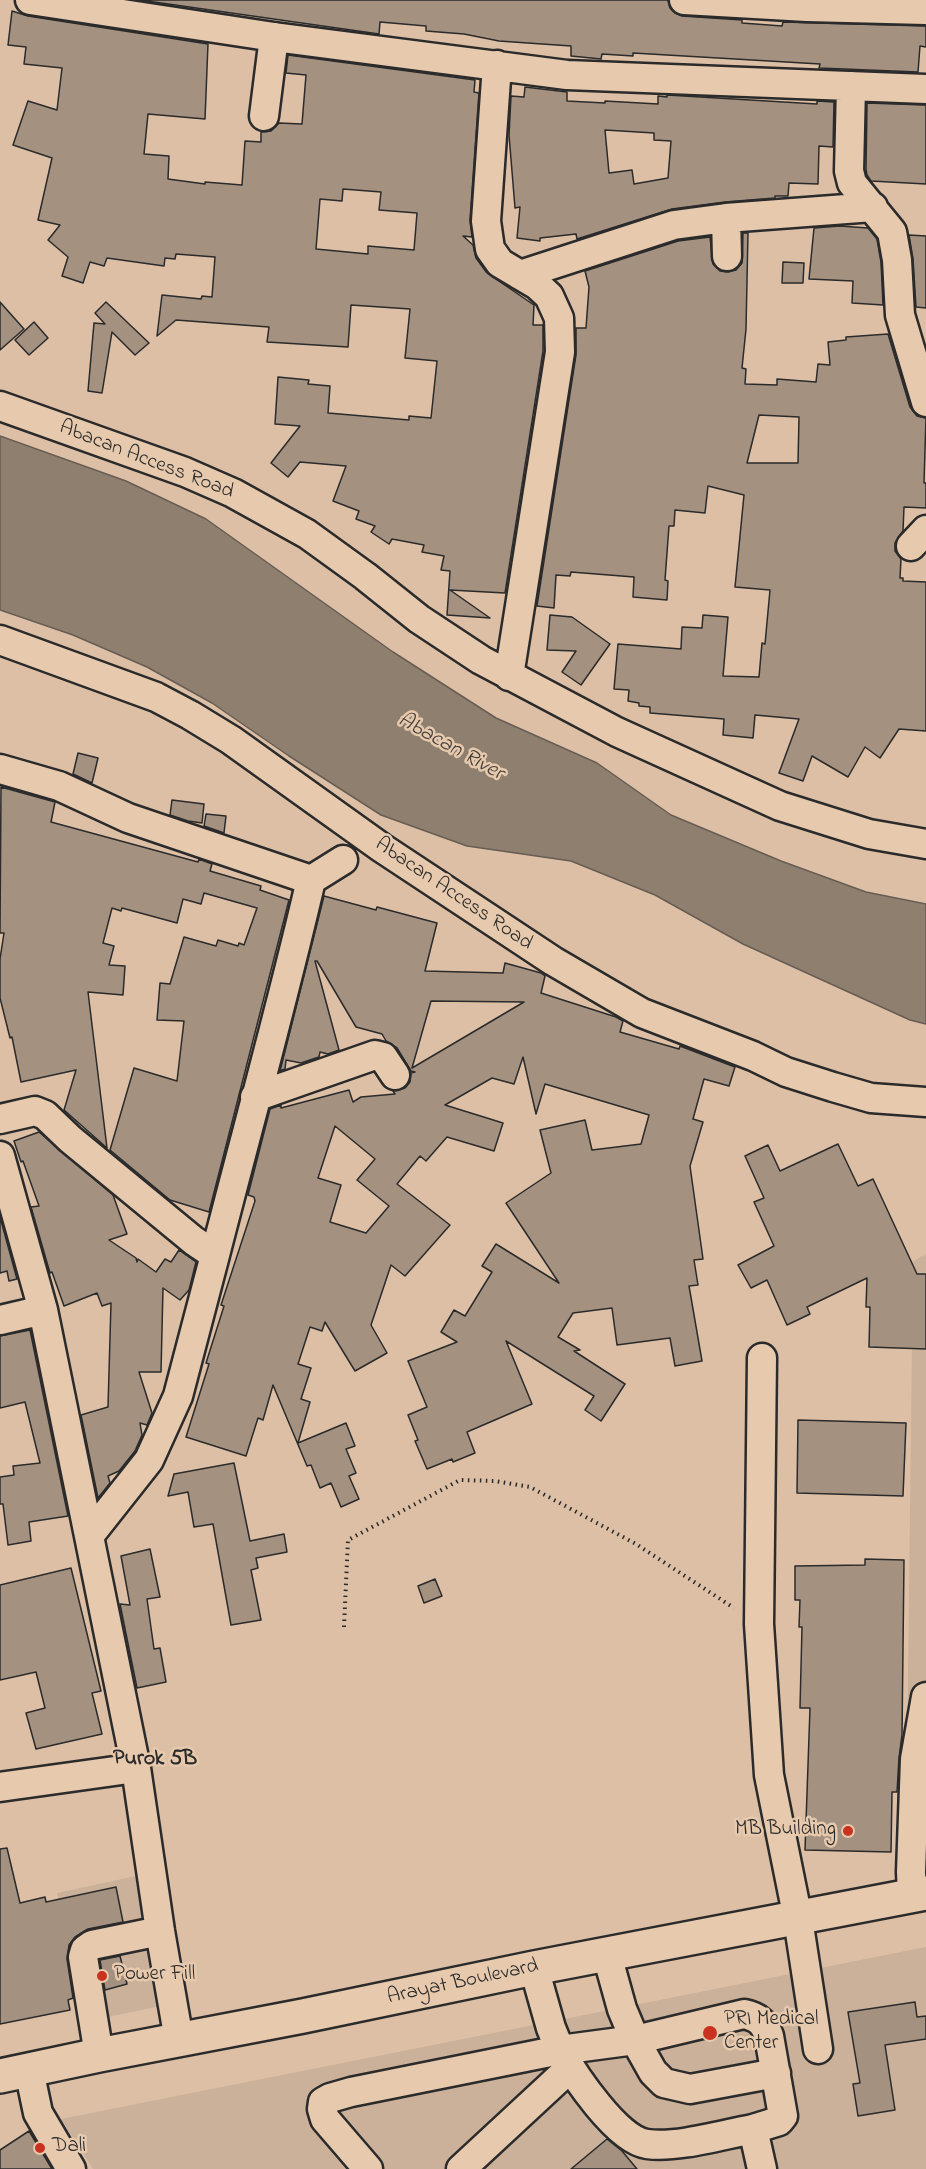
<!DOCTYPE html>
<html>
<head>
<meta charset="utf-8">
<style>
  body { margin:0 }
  canvas { display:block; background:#dcbfa5 }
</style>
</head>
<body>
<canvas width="926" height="2169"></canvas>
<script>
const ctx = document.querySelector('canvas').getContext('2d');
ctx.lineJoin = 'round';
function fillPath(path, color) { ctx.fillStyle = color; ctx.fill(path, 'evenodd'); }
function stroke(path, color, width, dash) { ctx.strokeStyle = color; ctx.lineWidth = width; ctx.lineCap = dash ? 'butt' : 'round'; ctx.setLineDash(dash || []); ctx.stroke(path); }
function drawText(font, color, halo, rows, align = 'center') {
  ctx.font = font + ' "Indie Flower",sans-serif'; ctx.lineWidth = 5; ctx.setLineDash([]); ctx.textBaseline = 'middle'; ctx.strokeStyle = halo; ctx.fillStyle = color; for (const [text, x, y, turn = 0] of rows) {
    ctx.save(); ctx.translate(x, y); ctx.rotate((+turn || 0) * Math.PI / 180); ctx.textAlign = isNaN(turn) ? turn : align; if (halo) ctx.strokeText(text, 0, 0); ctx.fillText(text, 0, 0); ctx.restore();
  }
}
fillPath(new Path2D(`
  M926,1254V1759L907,1761L913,1261Z
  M141,1875L165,2005L89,2021L57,1893Z
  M926,1947V2169H93L61,2119Z`), '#cbb19a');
const water = new Path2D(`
  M0,436L126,481L206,519L393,652L496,718L597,763L671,815L781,861L866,892L926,904V1024L910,1020L743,944L655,895L571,861L467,846L381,815L289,756L212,703L147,667L73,635L0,610Z`);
fillPath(water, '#8f7f6f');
stroke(water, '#675d54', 1.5);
const building = new Path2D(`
  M140,0H668L670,8L675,13L682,16L742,20V23L782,26L783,22L926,26V47L920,46L918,72L819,68L820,64L633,53V56L602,54L601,59L571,56V46L499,41L464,34L426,31V26L380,22L379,34Z
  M12,11L28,16L208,44L205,119L148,114L144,154L169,156L168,179L205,184V182L242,185L245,141L261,142V132L271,131L279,123L302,124L306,75L286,73L288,55L475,80L474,92L479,93L470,220L472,237L463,236L473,245L476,258L487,273L534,305L533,325H543V351L505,593L450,590L490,618L447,615L450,571L441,570L444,556L422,552L424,545L392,539L389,544L371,532L375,526L356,519L359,511L333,501L346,466L300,462L288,477L271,463L300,426L275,424L278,377L309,380L308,384L330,386L328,413L409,420V416L431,418L437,361L405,358L410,309L351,305L348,347L267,342L269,327L176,320L157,336L162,295L201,299L202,296L212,297L215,257L176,254L175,259L165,258L164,266L107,258L104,266L90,262L83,283L62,276L68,257L48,240L60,225L38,220L52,158L13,145L28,101L57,110L62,68L24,64L26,47L8,45ZM343,189L381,192L379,210L417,213L414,250L368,246V254L316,249L320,199L342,201Z
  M525,87L567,92V101L605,103V101L658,104V96L667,97V95L817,104V101L834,102L833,147L819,146L818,184L789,183L788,196H775V198L725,202L672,209L577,239L576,234L540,238V241L517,238L520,207L515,208L509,135L511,96L524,97ZM605,130L654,133V140L671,141L668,178L634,184L632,170L609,173Z
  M867,103L926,105V184L871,181L867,175L866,169Z
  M840,226L868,228L877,239L881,262L883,305L852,303L853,281L809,279L814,228Z
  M743,233H748L746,329L742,368L746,369L745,384L777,385V379L816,382L818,364L830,365L828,342L846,340V337L888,334L910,407L917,416L926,418L924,483H926V508L904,507L903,531L895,543V551L901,559L900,578H903V581L926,582V731L899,729L880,758L865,747L848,777L812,756L803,781L779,773L799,719L755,715L753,738L723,735L724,719L650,713V707L639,706V703L628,701L629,690L614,689L618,644L681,649L682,627L702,628L703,615L728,617L723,676L759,677L762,643L765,644L770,590L735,587L744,495L708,486L705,513L675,510L674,526H669L665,580L668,581L667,600L633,597L634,577L571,572L570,576L556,575L554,608L537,606L576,355V328H586L589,287L585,271L678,241L710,237L713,264L720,271L728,272L736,270L742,263ZM759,415L799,417L798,463H747Z
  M909,235L926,236V308L916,307L913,259Z
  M783,262L804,263L803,283H782Z
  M0,302L24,329L0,350Z
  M106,302L149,343L135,355L112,332L102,393L88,391L94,323L105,324L95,313Z
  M34,322L48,338L29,355L15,340Z
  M550,615L572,617L610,644L581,685L562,672L576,651L547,650Z
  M78,753L98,758L92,783L73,774Z
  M1,787L55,802L51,822L198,862L199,859L212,864L210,871L261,886L260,890L289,900L209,1212L170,1200L110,1150L134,1068L177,1081L184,1021L157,1020L160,983L170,984L184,937L216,946L218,940L238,946L239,943L244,945L257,908L204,893L201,904L183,899L177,923L122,908L121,911L112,908L103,943L114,946L109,965L125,966L123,995L88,992L107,1148L64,1110L76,1070L21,1082L12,1037L10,1038L0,998V959L4,933H0Z
  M172,800L204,804L202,823L188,821L170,815Z
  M206,814L226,816L224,833L204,826Z
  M324,896L376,910L377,907L437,923L425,971L503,973L505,963L541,973L545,976L541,993L616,1017L623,1021L620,1032L679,1049L680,1046L735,1067L729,1086L704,1079L693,1119L703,1122L690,1166L703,1259L694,1260L698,1285L689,1286L702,1361L675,1366L670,1338L617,1345L612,1308L573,1313L558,1337L580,1350L574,1351L625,1384L601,1421L585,1410L594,1396L506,1341L532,1404L467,1432L475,1453L453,1462L452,1459L427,1469L415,1441L418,1440L408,1415L427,1407L408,1361L457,1342L441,1332L454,1310L465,1316L492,1272L482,1266L496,1244L559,1283L506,1203L551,1173L540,1130L585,1120L592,1150L641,1144L649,1115L545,1084L536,1114L523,1057L514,1084L492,1078L445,1105L503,1123L494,1151L447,1137L426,1161L420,1156L397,1184L450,1225L405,1276L391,1265L371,1325L387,1353L355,1371L325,1322L322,1331L310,1327L298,1364L311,1368L301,1399L310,1402L298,1443L346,1423L355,1446L346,1449L356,1473L349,1476L359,1499L341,1507L331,1483L320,1488L311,1465L307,1466L273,1385L263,1420L258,1418L246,1456L186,1437L209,1364L206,1363L224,1306L221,1305L255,1201L254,1197L248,1195L270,1109L281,1105V1108L349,1090L353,1102L361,1097L395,1094L393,1091L405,1088L410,1082L411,1073L415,1072L411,1071L397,1048L386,1041L382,1034L356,1027L317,961H315L339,1050L328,1054L320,1052L319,1057L301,1063L286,1060L285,1069L280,1071ZM431,1001L524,1002L412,1068ZM335,1126L375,1159L357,1180L389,1206L366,1233L330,1222L341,1185L318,1178Z
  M39,1132L113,1195L127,1234L109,1240L136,1258L137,1262L138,1259L156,1272L165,1259L171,1262L179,1250L196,1262L189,1290L180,1300L163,1288L161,1372H139L152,1413L147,1425L140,1423L142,1435L135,1451L119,1471L108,1476L110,1483L98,1498L81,1415L108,1407L111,1303L102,1306L97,1293L64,1306L52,1272L50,1273L31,1207L39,1206L23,1161L21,1162L14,1141Z
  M838,1144L858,1186L873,1179L917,1274H926V1349L869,1347L870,1307H866L867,1278L807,1307L810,1314L787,1325L767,1280L751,1288L738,1265L774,1246L754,1202L764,1198L745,1156L768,1145L780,1171Z
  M0,1217L17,1279L9,1281L7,1271L0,1273Z
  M30,1330L68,1516L29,1522L31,1541L8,1545L3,1504H0V1477L14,1475L13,1466L40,1463L25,1402L0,1408V1336Z
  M798,1420L906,1423L903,1496L797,1493Z
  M234,1463L250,1541L284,1534L287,1552L256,1558L258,1568L251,1570L261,1620L231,1625L213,1524L194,1527L188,1492L168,1496L174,1474Z
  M150,1549L160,1597L147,1599L154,1649L160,1648L166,1682L137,1688L120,1604L130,1605L121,1556Z
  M865,1559L904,1560L902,1735L899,1758L897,1792H892L891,1852L805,1850L810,1708H800L802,1627H799L800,1600H795V1566L865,1565Z
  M71,1568L101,1691L92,1693L102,1734L36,1749L26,1713L45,1708L36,1672L0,1680V1585Z
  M435,1579L442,1596L424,1603L418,1586Z
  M7,1848L20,1903L45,1897L46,1902L116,1887L123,1922L88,1929L75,1937L69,1945L67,1959L73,1998L68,2000L70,2010L0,2024V1849Z
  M120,1956L127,1984L105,1990L100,1960Z
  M915,2002L917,2017L926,2016V2039L885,2045L895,2110L858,2116L853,2084L860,2083L848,2012Z
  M29,2131L52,2169H0V2150Z
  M607,2139L622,2151L637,2169H571Z`);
fillPath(building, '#a49180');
stroke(building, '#2b2b2b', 1.5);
const minor = new Path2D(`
  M30,0L274,37L567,75L926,89
  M684,0L807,7L926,10
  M497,65L486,221L490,249L500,263L537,285L549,296L559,318L560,352L509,676
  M851,86L849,171L852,183L892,232L897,260L900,315L926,402
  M264,116L274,37
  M726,218L727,256
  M520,275L674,225L726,218L873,207
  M0,406L185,472L233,493L307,534L365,576L419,619L481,660L617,732L780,806L869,834L926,844
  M911,546L926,530
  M0,640L156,697L190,715L231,740L382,848L553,961L642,1013L753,1056L786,1072L833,1087L871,1098L926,1102
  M0,769L59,786L128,818L311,880L343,860
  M255,1097L375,1055L383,1057L395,1075
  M0,1119L35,1111L45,1115L70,1139L194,1241L215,1255L178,1396L149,1460L89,1536
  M0,1156L43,1310L89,1536L136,1768L160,1931L179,2040
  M215,1255C247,1130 282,1005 311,880
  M0,1320L43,1310
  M762,1358L759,1624L769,1775L798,1919L818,2049
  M0,1787L136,1768
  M912,1896L911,1872L915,1759L926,1697
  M607,1955L622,2009L635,2040L653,2072L664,2083L690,2089L776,2073
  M534,1968L551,2028L560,2050L635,2040L744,2014C758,2017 764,2022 769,2036L783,2116L779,2121L753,2129L762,2169
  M99,2055L83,1957L85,1950L92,1945L160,1931
  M29,2070L38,2113L71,2169
  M368,2169L325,2119L322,2109L323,2102L330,2098L351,2092L560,2050C574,2075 617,2140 647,2144C678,2148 721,2135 753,2129
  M461,2169L570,2068`);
const major = new Path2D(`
  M0,2076L99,2055L303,2016L534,1968L926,1893`);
stroke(minor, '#2b2b2b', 33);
stroke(major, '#2b2b2b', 38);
stroke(new Path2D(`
  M344,1627L348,1540L460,1480L495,1481L530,1487L636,1544L734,1608`), '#2b2b2b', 4, [1.5, 4.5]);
stroke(minor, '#e7c9ad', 28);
stroke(major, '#e7c9ad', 33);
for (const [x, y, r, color] of [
  [848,1831,6,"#c8321e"],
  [102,1976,6,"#c8321e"],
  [710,2033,8,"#c8321e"],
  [40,2148,6,"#c8321e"]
]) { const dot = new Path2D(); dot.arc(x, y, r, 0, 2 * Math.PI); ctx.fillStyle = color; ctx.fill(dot); stroke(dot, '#e7c9ad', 2); }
drawText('21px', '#2b2b2b', '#e7c9ad', [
  ["Abacan Access Road",146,461,21],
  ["Abacan Access Road",453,895,34],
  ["Arayat Boulevard",463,1983,-12]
]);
drawText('21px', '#2b2b2b', '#e7c9ad', [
  ["MB Building",836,1831,"right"],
  ["Power Fill",114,1976],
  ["PRI Medical",724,2021],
  ["Center",724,2045],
  ["Dali",52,2148]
], 'left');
drawText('italic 22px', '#44403c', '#e7c9ad', [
  ["Abacan River",450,748,29]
]);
drawText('bold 22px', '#2b2b2b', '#e7c9ad', [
  ["Purok 5B",155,1760]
]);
</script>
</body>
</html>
